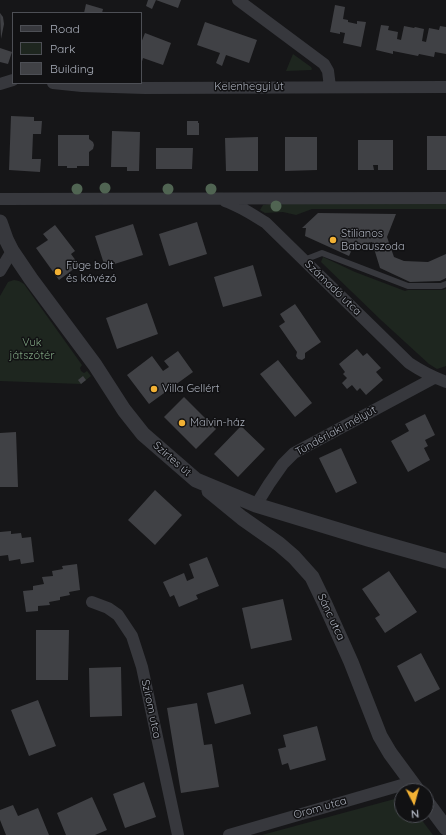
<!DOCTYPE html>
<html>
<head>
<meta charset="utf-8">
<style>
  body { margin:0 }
  #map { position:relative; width:446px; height:835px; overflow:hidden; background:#161618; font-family:Quicksand,sans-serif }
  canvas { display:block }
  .legend { position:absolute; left:12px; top:12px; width:130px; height:72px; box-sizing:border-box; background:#111113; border:1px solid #4d4f55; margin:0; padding:5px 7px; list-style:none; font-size:12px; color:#a8adb8 }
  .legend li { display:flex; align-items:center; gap:8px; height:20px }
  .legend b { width:20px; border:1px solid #4d4f55 }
  .north { position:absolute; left:394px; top:783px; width:40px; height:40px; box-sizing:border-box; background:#111113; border:1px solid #4d4f55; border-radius:50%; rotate:174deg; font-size:11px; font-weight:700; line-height:16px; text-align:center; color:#a8adb8 }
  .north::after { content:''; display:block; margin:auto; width:14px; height:18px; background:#f2b134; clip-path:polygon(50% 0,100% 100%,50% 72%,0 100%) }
</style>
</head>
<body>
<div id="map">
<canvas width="446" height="835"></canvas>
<ul class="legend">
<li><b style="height:5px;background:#37383d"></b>Road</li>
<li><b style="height:11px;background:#1e261f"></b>Park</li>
<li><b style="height:11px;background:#404145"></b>Building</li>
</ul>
<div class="north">N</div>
</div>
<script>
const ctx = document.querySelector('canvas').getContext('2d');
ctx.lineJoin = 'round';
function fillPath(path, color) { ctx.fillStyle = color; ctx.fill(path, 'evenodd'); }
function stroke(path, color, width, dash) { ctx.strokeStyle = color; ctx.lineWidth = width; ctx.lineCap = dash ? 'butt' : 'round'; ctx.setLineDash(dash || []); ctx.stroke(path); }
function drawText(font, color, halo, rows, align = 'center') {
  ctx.font = font + ' Quicksand,sans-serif'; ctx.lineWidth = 3; ctx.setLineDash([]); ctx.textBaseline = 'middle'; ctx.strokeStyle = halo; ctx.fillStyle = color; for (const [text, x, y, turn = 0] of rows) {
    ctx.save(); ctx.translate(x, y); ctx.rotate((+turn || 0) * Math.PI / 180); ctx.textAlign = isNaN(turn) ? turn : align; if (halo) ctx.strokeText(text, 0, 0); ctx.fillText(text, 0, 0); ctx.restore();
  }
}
fillPath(new Path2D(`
  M293,54L311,67L312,69L311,70L286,71Z
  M446,203V209H312L296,215L283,212L265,213L260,210L263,205L269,204Z
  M323,257L355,272L405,291L408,290H443L446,289V366L437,369L429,364L381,320L321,262Z
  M14,280L19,281L24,284L82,365L80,368L81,371L84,373L87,371L91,376L81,384L0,381V296L8,282Z
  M402,797V815H418L433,835H262Z`), '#1e261f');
fillPath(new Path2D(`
  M148,0H156L152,9L146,6Z
  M156,0H181L178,8Z
  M86,4L103,9L102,13H84Z
  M335,5L345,7L343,19L348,20V22L357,24V21L366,22L361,47L343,43L345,33L340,32V34L330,32Z
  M0,13L3,17L4,24L1,39Z
  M205,22L257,40L249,63L226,55L222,66L216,63L220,53L197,45Z
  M381,25L389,26L388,30L398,32L397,39L401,40L404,26L414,28L415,27L424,29L422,41L426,42L429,28L439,30L440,26L446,27V54L435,52L434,57L419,54L418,56L393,51V54L376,50Z
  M145,33L171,43L163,65L143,58L141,65V43Z
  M0,48L12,52L8,64L0,62Z
  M11,116L34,117V121H42L41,134H33L32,159H41L40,172L9,170Z
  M187,121H198V123H199V135H187Z
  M112,131L140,132L139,171H127V167H111Z
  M58,135H89V139L93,142L94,145L93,149L89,152V166H77V168H67V166H58Z
  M427,136H446V170H427Z
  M258,137V171H226L225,138Z
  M285,137H317V170L285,171Z
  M358,140H393V170H378V165H373L374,170H358Z
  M156,148H193L192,169H156Z
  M318,213L396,214L387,237L394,257L404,261L428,262L446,254V278L440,281L410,282L380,268L372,242L353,247L349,256L305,236L306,228H302Z
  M197,222L207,254L169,266L159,234Z
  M133,224L143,255L105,267L95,236Z
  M55,225L75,251L71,254L79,265L59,280L36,248L48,240L43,234Z
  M253,265L262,296L223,307L214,277Z
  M147,303L158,334L117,349L106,318Z
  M295,304L321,342L305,353V358L302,360L298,359L296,356L297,352L279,326L285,322L280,314Z
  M357,349L363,356L367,353L381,368L376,372L383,380L366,395L360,388L357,391L352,385L347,389L342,383L347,378L343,374L345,372L339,364Z
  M178,351L193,372L149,404L127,375L152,356L163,371L169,367L164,361Z
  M278,360L312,403L295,417L260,374Z
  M83,376L86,380L81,384L78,380Z
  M184,397L216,429L196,449L164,417Z
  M425,414L435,435L425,440L428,446L424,448L430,460L408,472L391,441L409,431L405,424Z
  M241,426L265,449L238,477L214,454Z
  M16,432L18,487H0V433Z
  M341,448L357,483L336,493L319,458Z
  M155,490L182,515L155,545L128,520Z
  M11,531V534L21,533L22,538L31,537L34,562L21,564L20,559L9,561L8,555L0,556V532Z
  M207,557L219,586L196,595L198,599L179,607L174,595L170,597L163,582L184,573L187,581L194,578L189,564Z
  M77,564L80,590L69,592L70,595L60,597V600L49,602L50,605L38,606V611L26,612L23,591L33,590V586L44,584L42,577L53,576L52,571L63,569L62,566Z
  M389,571L417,612L385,633L375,618L380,615L362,589Z
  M283,599L292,640L251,649L242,608Z
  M36,630H69L68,680H36Z
  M421,653L440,689L415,702L397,666Z
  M121,667L122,716L90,717L89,668Z
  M243,684L251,714L215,724L207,693Z
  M38,700L56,746L29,756L11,710Z
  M197,703L204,745L212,744L219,787L181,793L167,708Z
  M317,726L326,760L290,770L288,763L282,765L278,749L286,747L283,735Z
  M144,782L156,817L125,828L113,794Z
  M92,797L107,830L95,835H66L57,813Z
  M13,805L18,816L38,808L49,835H6L0,820V810Z`), '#404145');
stroke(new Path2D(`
  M304,260L322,253L408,286H441L446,284`), '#37383d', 6);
stroke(new Path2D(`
  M238,0L324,64L328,71L330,87
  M53,83L82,86L145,88L446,87
  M0,84L13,80
  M0,199L446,198
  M225,201C240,206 252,214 266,223L409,363C421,371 433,377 446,382
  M0,271L12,251
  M256,505L269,484L283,464L294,453L434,378
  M92,602L108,608L118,615L132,636L142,667L178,835
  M229,835L412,782`), '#37383d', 12);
stroke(new Path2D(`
  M0,222L6,239L12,251L31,279L95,365L124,410L143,434L196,480L256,505L368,539L446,561
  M209,491L242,518L279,544L294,557L312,577L325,604L351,662L380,736L390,753L418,791
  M426,801L446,828`), '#37383d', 15);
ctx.fillStyle = '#506452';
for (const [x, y] of [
  [105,188],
  [77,189],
  [168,189],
  [211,189],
  [276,206]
]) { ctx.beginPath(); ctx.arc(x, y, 5.5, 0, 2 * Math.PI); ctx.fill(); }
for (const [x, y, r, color] of [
  [333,240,4,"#f2b134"],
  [58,272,4,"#f2b134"],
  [154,389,4,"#f2b134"],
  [182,423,4,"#f2b134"]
]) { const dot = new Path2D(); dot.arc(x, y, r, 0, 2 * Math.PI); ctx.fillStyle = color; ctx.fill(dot); stroke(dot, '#111113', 1.5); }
drawText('11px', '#a8adb8', '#111113', [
  ["Kelenhegyi út",249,87],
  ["Számadó utca",333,288,44],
  ["Tündérlaki mélyút",336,431,-29],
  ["Szirtes út",172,459,41],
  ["Sánc utca",331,617,65],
  ["Szirom utca",151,709,78],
  ["Orom utca",320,808,-16]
]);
drawText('11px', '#a8adb8', '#111113', [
  ["Stilianos",341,234],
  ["Babauszoda",341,247],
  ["Füge bolt",66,266],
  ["és kávézó",66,279],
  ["Villa Gellért",162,389],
  ["Malvin-ház",190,423]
], 'left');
drawText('11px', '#7fa381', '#111113', [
  ["Vuk",32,343],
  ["játszótér",32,356]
]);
</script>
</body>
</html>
